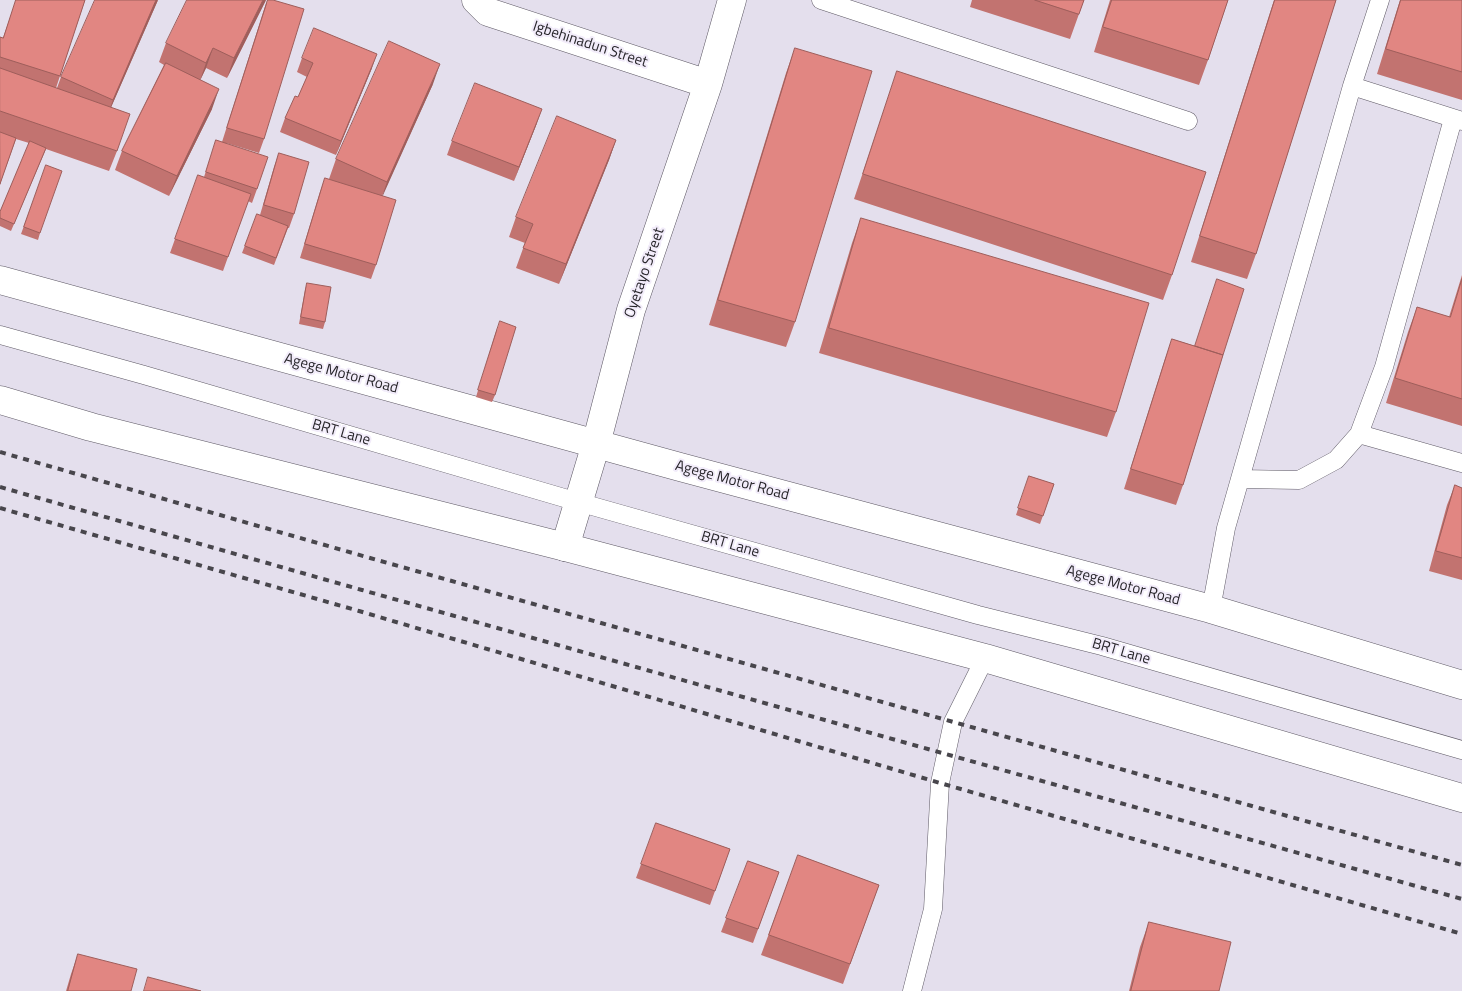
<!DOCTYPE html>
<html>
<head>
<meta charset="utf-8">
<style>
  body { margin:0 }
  canvas { display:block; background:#e4dfed }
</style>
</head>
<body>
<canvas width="1462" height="991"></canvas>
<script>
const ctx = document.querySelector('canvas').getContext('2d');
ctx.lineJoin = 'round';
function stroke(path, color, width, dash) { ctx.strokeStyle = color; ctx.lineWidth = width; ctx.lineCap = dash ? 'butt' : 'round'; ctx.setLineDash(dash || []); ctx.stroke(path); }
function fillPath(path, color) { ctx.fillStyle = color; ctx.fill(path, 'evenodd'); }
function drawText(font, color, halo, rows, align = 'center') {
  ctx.font = font + ' "Titillium Web",sans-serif'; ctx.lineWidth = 4; ctx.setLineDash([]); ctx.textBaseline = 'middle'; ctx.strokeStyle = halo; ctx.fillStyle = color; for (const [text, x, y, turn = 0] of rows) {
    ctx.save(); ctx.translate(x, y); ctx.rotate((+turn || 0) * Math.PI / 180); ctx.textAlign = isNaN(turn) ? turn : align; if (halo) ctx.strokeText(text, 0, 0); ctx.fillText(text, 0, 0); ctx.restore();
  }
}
const service = new Path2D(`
  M821,0L1188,121
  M1352,86L1462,121
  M0,335L144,375L578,502L978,615L1102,646L1462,750
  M1359,434L1462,463
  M1240,479L1299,480L1336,460L1359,434L1384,367L1453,119
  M1211,609L1226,528L1352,86L1380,0
  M912,991L933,909L940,783L953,722L985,658`);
const tertiary = new Path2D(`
  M476,0L488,12L708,84
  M565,547L596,444L631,310L708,84L732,0`);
const trunk = new Path2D(`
  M0,280L680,467L1211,609L1462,685
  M0,400L91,427L565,547L985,658L1462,798`);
stroke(service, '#5e5965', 19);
stroke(tertiary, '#5e5965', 29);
stroke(trunk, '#5e5965', 29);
stroke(service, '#fff', 18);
stroke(tertiary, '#fff', 28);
stroke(trunk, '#fff', 28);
stroke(new Path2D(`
  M0,452L377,560L1462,865
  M0,487L362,590L1462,899
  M0,508L359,611L940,783L1462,934`), '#48464c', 4, [6, 6]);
fillPath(new Path2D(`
  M16,0H85L56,88H57L61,77L158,0L111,107L117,151L109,171L46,149L11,231L0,226V212L29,143L16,139L0,184V37L3,38Z
  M266,0L227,78L206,68L200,80L212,109L169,196L115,170L122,151L164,65L159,62L166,43Z
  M267,0L264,139L259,153L226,143L257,189L252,203L248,201L223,271L170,253L198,175L204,177L216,140L222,142Z
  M972,0H1084L1070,39L970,7Z
  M1110,0H1228L1208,60L1199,85L1094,52Z
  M1274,0H1336L1256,254L1247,279L1191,262Z
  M1400,0H1462V100L1377,74Z
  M795,48V322L786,347L709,325L786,73Z
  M302,58L372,68L336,155L280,132L285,118L298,97L307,77L297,72Z
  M897,71L1172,275L1163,300L854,199Z
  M433,84L382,196L376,265L371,279L300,258L320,192L325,178L335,182L329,179L336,159Z
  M537,123L514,181L447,155L452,141Z
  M616,140L609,160L559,284L516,268L525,243L509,237L516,217Z
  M279,153L294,214L289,228H288L274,265L242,253L257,214L260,215L274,167Z
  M46,165L40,233L38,240L21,234Z
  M861,218L1116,412L1107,437L819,353L852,243Z
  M1462,275V426L1386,403L1408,332L1417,307L1449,317Z
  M1217,279L1223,355L1183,485L1176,505L1124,489L1165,359L1172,339L1195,346Z
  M307,283L325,322L323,329L299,324L305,290Z
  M497,328L495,395L492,402L476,397Z
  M1029,476L1054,484L1040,524L1016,515Z
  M1455,485L1462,488V580L1429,571L1447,505Z
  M656,823L730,849L710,905L636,878Z
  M798,855L879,885L843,984L761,955Z
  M748,861L779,872L753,943L721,932Z
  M1149,922L1219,991H1129L1140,947Z
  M78,954L131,991H66L71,974Z`), '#c27370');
fillPath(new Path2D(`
  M156,0H158L106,119L113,100Z
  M263,0H266L227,78L234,58Z
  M213,48L206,68L199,83L206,63Z
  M377,54L372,68L336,155L341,141Z
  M440,64L433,84L380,202L387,182Z
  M219,89L212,109L169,196L177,176Z
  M542,109L537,123L514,181L519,167Z
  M616,140L609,160L559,284L566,264Z`), '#9e5e5b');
const building = new Path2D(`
  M16,0H85L60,76L0,57V37L3,38Z
  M95,0H156L113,100L61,77Z
  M187,0H263L234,58L213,48L206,63L166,43Z
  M268,0H273L304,9L264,139L227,128Z
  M1035,0H1084L1079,14Z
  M1112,0H1228L1208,60L1103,27Z
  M1275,0H1336L1256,254L1200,236Z
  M1401,0H1462V72L1386,49Z
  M314,28L377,54L341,141L285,118L295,96L298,97L313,63L302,58Z
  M389,41L440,64L387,182L336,159Z
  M795,48L872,71L795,322L718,300Z
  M166,63L219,89L177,176L122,151Z
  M0,68L130,114L117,151L0,111Z
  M897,71L1206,172L1172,275L863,174Z
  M475,83L542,109L519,167L452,141Z
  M557,116L616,140L566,264L523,248L533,224L516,217Z
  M0,132L16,138L0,184Z
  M216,140L268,157L257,189L206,172Z
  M30,141L46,148L14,224L0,218V212Z
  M279,153L309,162L294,214L264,205Z
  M46,165L62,171L40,233L24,227Z
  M198,175L251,194L228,257L175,239Z
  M325,178L396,200L376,265L305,244Z
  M257,214L288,226L276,258L245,246Z
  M861,218L1149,303L1116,412L829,328Z
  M1217,279L1244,289L1223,355L1195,346Z
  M1462,279V399L1395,378L1417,307L1450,317Z
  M307,283L331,287L325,322L301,317Z
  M500,321L516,327L495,395L478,390Z
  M1172,339L1223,355L1183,485L1131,469Z
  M1029,476L1054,484L1043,516L1018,508Z
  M1455,485L1462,488V558L1436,551Z
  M656,823L730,849L715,891L641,864Z
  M798,855L879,885L850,964L769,935Z
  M748,861L779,872L758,929L726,918Z
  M1149,922L1231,942L1219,991H1131Z
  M78,954L137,969L131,991H68Z
  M148,977L201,991H144Z`);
fillPath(building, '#e18682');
stroke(building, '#9e5e5b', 1);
drawText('15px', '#28262b', '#f2ecfa', [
  ["Igbehinadun Street",590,45,18],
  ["Oyetayo Street",645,273,-71],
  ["Agege Motor Road",341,374,15],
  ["BRT Lane",341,433,16],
  ["Agege Motor Road",732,481,15],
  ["BRT Lane",730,545,16],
  ["Agege Motor Road",1123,586,15],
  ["BRT Lane",1121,652,16]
]);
</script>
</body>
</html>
